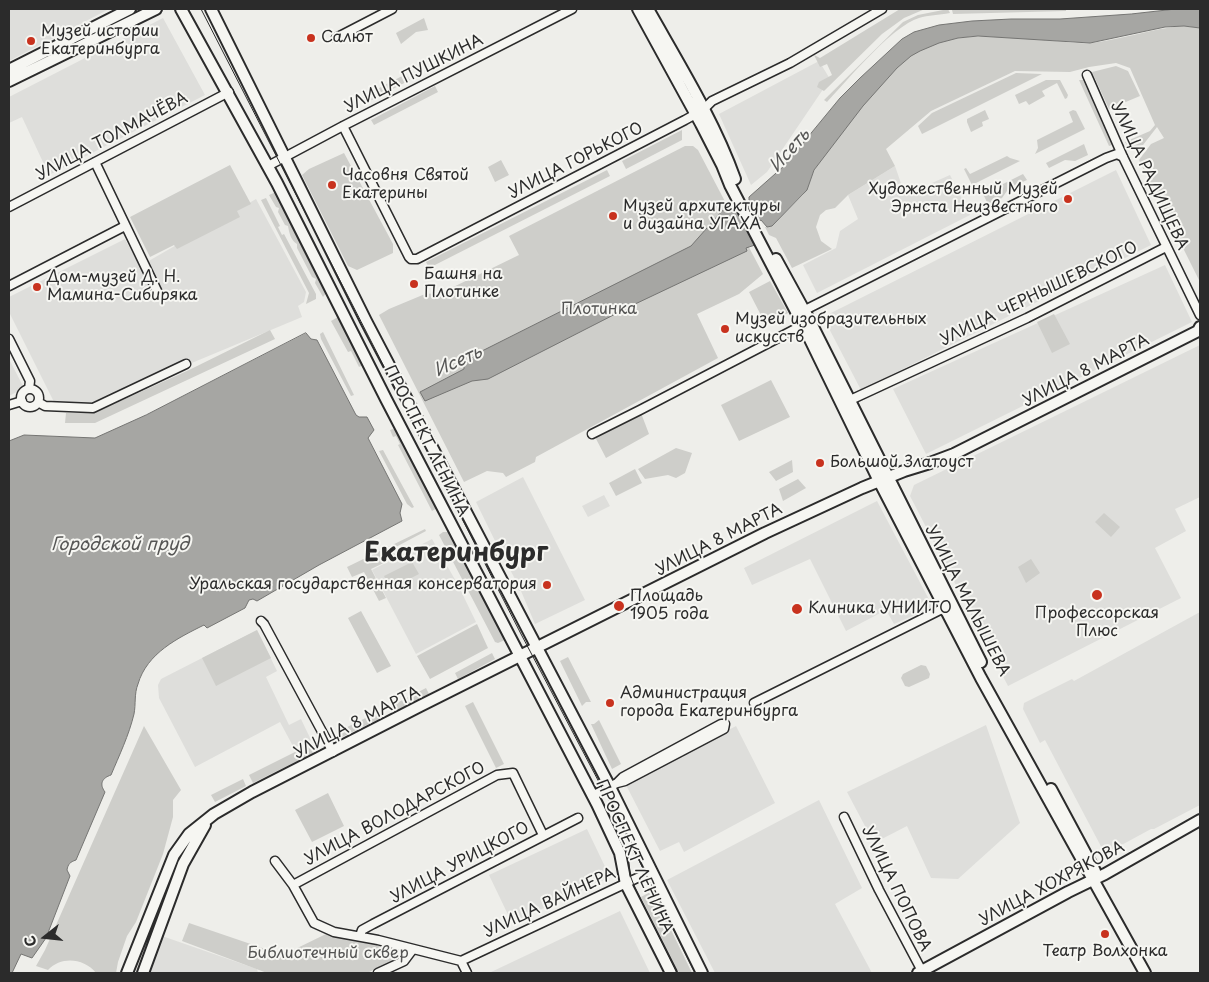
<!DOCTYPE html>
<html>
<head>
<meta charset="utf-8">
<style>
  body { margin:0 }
  #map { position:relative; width:1209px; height:982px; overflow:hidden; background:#eeeeea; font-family:"Playpen Sans",sans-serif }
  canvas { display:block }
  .frame { position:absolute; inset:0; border:10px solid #2b2b2b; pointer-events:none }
  .north { position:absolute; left:20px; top:912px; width:50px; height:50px; -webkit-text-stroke:4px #f6f6f2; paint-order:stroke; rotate:254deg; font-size:14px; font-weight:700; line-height:20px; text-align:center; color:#2b2b2b }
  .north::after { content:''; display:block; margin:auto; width:18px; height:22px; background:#2b2b2b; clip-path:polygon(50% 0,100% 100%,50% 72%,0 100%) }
</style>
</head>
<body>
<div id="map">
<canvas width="1209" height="982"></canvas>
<div class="frame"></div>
<div class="north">С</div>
</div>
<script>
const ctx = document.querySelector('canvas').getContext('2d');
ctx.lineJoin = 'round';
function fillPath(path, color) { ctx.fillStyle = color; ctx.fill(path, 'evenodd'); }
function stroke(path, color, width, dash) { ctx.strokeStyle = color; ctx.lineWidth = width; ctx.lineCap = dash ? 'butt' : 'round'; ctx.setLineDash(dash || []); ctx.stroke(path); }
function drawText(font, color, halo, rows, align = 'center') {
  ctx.font = font + ' "Playpen Sans",sans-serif'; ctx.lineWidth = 4; ctx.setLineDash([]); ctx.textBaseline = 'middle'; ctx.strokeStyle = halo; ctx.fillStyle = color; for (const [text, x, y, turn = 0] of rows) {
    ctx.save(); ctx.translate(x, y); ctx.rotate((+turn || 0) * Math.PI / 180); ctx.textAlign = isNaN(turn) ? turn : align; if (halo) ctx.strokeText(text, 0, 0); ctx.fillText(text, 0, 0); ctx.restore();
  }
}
fillPath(new Path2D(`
  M9,9H109L9,61Z
  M163,18L205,95L49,175L22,117L9,123V97Z
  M819,61L830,79L767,172L751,185L719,114Z
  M895,166L905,195L950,175L970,215L817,293L803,265L836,248L840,231L858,219L848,195Z
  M1116,170L1151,245L861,390L823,317Z
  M256,199L306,292L304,302L298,306L302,317L91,405L54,402L9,312V297L125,239L140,266Z
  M1165,265L1192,322L926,454L893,389Z
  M1200,345V497L1175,509L1186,531L1155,548L1181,598L1008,686L910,496L914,485Z
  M9,359L24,388L9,396Z
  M523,477L585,600L535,624L521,591H519L513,580L515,579L498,547L476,502Z
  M604,495L610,506L588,517L582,506Z
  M877,501L933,607L894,624L886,610L846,631L810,559L752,585L744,568Z
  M432,539L458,585L476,622L416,654L372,570Z
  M1200,612V805L1154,829H1151L1105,854L1045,740L1040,743L1023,709L1024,703L1072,679L1074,681Z
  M257,630L277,671L266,677L289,725L301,719L311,740L294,748L280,722L195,767L159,698L158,685L161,679Z
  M986,725L1020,823L958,879L931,878L907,826L874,843L847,792Z
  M736,726L775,803L684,852L679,842L660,851L626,785Z
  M819,800L862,888L835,904L872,973H715L667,880Z
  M587,829L610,877L512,923L489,875Z
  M620,911L650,973H489Z
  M162,936L257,969L258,973H149Z`), '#dededb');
fillPath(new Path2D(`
  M900,9H925L904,18L882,34L824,91L817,87L819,82L832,75L827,64L820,67L814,55L820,58Z
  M948,9L950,13C939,15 928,15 919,18C892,26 847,81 827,102L824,100L903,22L918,15Z
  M979,9H1066V11L953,14L952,10Z
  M424,18L428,30L416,32L401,44L396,33Z
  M1184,26L1200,28V282L1139,160L1151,144L1164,138L1157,127L1143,145L1129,148L1125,142L1150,131L1155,125L1130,68L1116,63L1089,67L1070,72L1015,71L931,111L886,149L895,166L848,195L835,208L826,210L820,215L816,227L821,241L832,249L792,268L776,238L769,235L765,227L772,226L803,195C810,187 810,176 816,167C842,131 875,86 909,57C945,27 1013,37 1056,41C1068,42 1079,44 1090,43C1122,40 1152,28 1184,26Z
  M1116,66L1128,71L1140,96L1109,109L1092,72Z
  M1016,73L1042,74L922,134L918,126L932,113Z
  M406,74L410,80L366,103L362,97Z
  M1046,80H1060L1068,95L1067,98L1065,99L1057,83L1042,91L1045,96L1029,105L1026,101L1019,104L1015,95Z
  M1079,80H1083L1112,145L1109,146Z
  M435,86L438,92L374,125L371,120Z
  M985,110L989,119L982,122L983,126L971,132L967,122V119Z
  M1073,110L1076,111L1085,129L1035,154L1038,148L1037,140L1073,122L1069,112Z
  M682,130V140L626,169L622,161Z
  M1084,144L1088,155L1075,161L1065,160L1049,168L1046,163Z
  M685,146H693L698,150L763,274L739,294L697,314L718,358L536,457L535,462L506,477L503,473L487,471L464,482L379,315L389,309L425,294L441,293L519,255L509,236Z
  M344,153L393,244V253L357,270L348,266L302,175L309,169Z
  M1007,156L1010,158L1020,161L972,185L964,169L966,168L970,174Z
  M501,160L509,175L495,182L488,167Z
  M230,165L251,204L237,211L240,217L177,249L174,245L150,257L130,217Z
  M607,170L610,176L429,268L426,262Z
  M1023,174L1027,180L1009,188L1002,198L988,204L983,194Z
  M276,192L327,292L323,297L315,283L316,279L312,277L297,248V244C291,241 289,232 288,226L285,225L278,212L279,208L276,207L269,195Z
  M266,198L280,226L278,227L282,235L284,234L316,294V299L306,304L309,293L261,200Z
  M770,281L788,313L766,325L749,292Z
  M1054,314L1070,344L1052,353L1037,322Z
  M338,317L363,365L359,367L351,351L348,352L331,321Z
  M270,330L275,339L95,423H65L66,413H94L189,370Z
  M323,332L354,395L351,396L321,339L320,334Z
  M771,380L790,417L739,441L721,405Z
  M641,413L649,434L606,458L594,435Z
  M398,427L439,507L432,511L398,445L400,444L396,436L393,437L390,430Z
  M676,448L692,453L685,473L676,478L668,475L645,479L638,469Z
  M383,450L414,507L412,508L407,504L379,451Z
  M792,460L793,472L776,481L769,472Z
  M635,469L642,483L616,496L609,483Z
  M798,479L806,488L783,501L779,489Z
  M1104,513L1120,527L1111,537L1095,522Z
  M425,529L426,531L392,549L396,557L371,569L386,598L379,601L364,572L352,577L347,567Z
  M443,532H449L452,535L477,583L505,640L498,643L495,642L439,535Z
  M1031,559L1040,573L1026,583L1018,567Z
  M412,562L419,574L390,589L384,576Z
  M361,611L391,666L377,673L348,618Z
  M477,624L488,648L430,679L417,656Z
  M257,630L271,658L216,686L202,658Z
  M492,653L495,659L458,679L455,673Z
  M568,657L591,702H586L582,706L560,661Z
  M921,665L926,666L930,674L929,678L909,687L905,686L901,678L903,674Z
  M426,688L429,694L392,713L389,707Z
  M473,702L504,764L496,768L465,706Z
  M380,711L383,717L342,737L339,731Z
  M599,720L621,764L612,769L591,724H594Z
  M144,726L181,790L173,800V817L163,854L136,922L127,936L118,962L116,973H96C84,958 61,956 48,970L36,966L45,950Z
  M309,745L313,753L253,783L249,775Z
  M243,779L246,786L215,802L211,795Z
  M328,793L344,826L312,842L295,810Z
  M652,891L692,973H679L641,897Z
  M189,923L283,955L326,934L399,948L401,957L367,973H267L182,941Z`), '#cececa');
const water = new Path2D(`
  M1176,9H1200V28L1184,26L1165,27L1090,43L978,36L958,38L939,43L920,51L911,56L897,68L863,106L814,170L807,190L772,226L767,227L761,220L747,228L755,245L746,248L747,251L633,305L488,379L472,381L425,401L420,392L464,369V366L476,354L691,246L722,211L734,205L740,215L753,206L754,204L749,200V197L784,166L840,98L860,78L902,39L914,32L939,25L972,21L1011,19H1060L1131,14Z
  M306,333L311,339L317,340L356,415L359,417H367L374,430L368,438L402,504L400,513L402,521L319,565L257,601L253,599L249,600L245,608L207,628L204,625C178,638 147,653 138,684C134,694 136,704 134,714C129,735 119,756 111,775C102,778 99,784 105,792L76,860C70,862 68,864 67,870L70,876L46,938L32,958L21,954L12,973H9V441L24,435L95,438L146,415Z`);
fillPath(water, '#a6a6a3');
stroke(water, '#757573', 1);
const street = new Path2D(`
  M336,38L392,9
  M1087,75L1123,157L1200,315
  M343,126L409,257L411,259H417L685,120L703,110L712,101L790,63L882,9
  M95,162L159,295
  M268,166L343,126L572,9
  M9,207L229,92
  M9,286L125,226
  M801,312L1106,158L1117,154L1123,157
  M9,339L30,381L29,389
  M21 398a9 9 0 1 1 18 0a9 9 0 1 1-18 0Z
  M38,402L45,406L93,408L186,364
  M846,402L1027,318L1166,247
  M9,405L22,401
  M592,434L640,410L803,325
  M261,621L264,624L333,752
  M754,703L948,606
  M592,796L617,783L625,781L724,729L725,724H721L623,777L617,783
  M844,817L879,890L923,973
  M275,861L293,885L314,923L334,932L378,940L461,961L467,973
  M293,885L497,775L513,773L543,835
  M360,936L362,930L373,924L578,818
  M461,961L652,871
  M378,973L404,961L413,949`);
const secondary = new Path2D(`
  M181,9L277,183L386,399L597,804L620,853L626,884L671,973
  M211,9L366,321L610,787L702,973
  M638,9L701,124L722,165L730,185L803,325L879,481L981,678L1145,973
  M648,9C679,64 714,120 735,179
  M9,70L130,9
  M9,81L156,9
  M776,259L810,321L981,662
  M1051,789L1095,871
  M127,973L174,855L189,834L214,814L252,792L420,706L765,533L862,488L904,471L930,463L954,454L1198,331L1200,327
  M143,973L183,864L205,825
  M918,973L1068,892L1105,874L1200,820`);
stroke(street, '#2b2b2b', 11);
stroke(secondary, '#2b2b2b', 14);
stroke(street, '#f6f6f2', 8);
stroke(secondary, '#f6f6f2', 10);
stroke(new Path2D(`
  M201,9L521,634L620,822L695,973
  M625,842L628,852L630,875L635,888L677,973`), '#2b2b2b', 1);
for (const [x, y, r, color] of [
  [311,38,5,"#c8321e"],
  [31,41,5,"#c8321e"],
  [332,185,5,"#c8321e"],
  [1068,199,5,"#c8321e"],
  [613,216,5,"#c8321e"],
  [414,284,5,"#c8321e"],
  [37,287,5,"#c8321e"],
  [725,329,5,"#c8321e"],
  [820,463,5,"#c8321e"],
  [547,585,5,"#c8321e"],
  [1097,595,6,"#c8321e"],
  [619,606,6,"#c8321e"],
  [797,609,6,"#c8321e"],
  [610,703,5,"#c8321e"],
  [1105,934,5,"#c8321e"]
]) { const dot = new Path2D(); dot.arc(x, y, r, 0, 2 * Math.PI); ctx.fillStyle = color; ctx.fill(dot); stroke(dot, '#f6f6f2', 2); }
drawText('16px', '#2b2b2b', '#f6f6f2', [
  ["Музей истории",41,32],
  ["Екатеринбурга",41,50],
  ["Салют",321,38],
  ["Часовня Святой",342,176],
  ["Екатерины",342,194],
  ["Художественный Музей",1058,190,"right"],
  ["Эрнста Неизвестного",1058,208,"right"],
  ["Музей архитектуры",623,207],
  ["и дизайна УГАХА",623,225],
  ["Башня на",424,275],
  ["Плотинке",424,293],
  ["Дом-музей Д. Н.",47,278],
  ["Мамина-Сибиряка",47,296],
  ["Музей изобразительных",735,320],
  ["искусств",735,338],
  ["Большой Златоуст",830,463],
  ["Уральская государственная консерватория",537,585,"right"],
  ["Площадь",630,597],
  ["1905 года",630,615],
  ["Клиника УНИИТО",808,609],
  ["Профессорская",1097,614,"center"],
  ["Плюс",1097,632,"center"],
  ["Администрация",620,694],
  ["города Екатеринбурга",620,712],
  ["Театр Волхонка",1105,952,"center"]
], 'left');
drawText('16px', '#2b2b2b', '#f6f6f2', [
  ["УЛИЦА ПУШКИНА",414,74,-27],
  ["УЛИЦА ТОЛМАЧЁВА",112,137,-28],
  ["УЛИЦА ГОРЬКОГО",576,161,-27],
  ["УЛИЦА РАДИЩЕВА",1149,176,65],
  ["УЛИЦА ЧЕРНЫШЕВСКОГО",1039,294,-26],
  ["УЛИЦА 8 МАРТА",1086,371,-27],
  ["ПРОСПЕКТ ЛЕНИНА",426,441,63],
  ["УЛИЦА 8 МАРТА",719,540,-27],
  ["УЛИЦА МАЛЫШЕВА",967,601,63],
  ["УЛИЦА 8 МАРТА",357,723,-27],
  ["УЛИЦА ВОЛОДАРСКОГО",395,814,-28],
  ["ПРОСПЕКТ ЛЕНИНА",634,857,66],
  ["УЛИЦА УРИЦКОГО",460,863,-28],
  ["УЛИЦА ХОХРЯКОВА",1052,884,-28],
  ["УЛИЦА ПОПОВА",896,889,64],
  ["УЛИЦА ВАЙНЕРА",550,903,-25]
]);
drawText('16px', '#545453', '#f6f6f2', [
  ["Плотинка",599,310],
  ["Библиотечный сквер",328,954]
]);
drawText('italic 18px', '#565655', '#f6f6f2', [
  ["Исеть",790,151,-48],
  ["Исеть",458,362,-24],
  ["Городской пруд",120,545]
]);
drawText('bold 26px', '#2b2b2b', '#f6f6f2', [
  ["Екатеринбург",456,554]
]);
</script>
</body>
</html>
